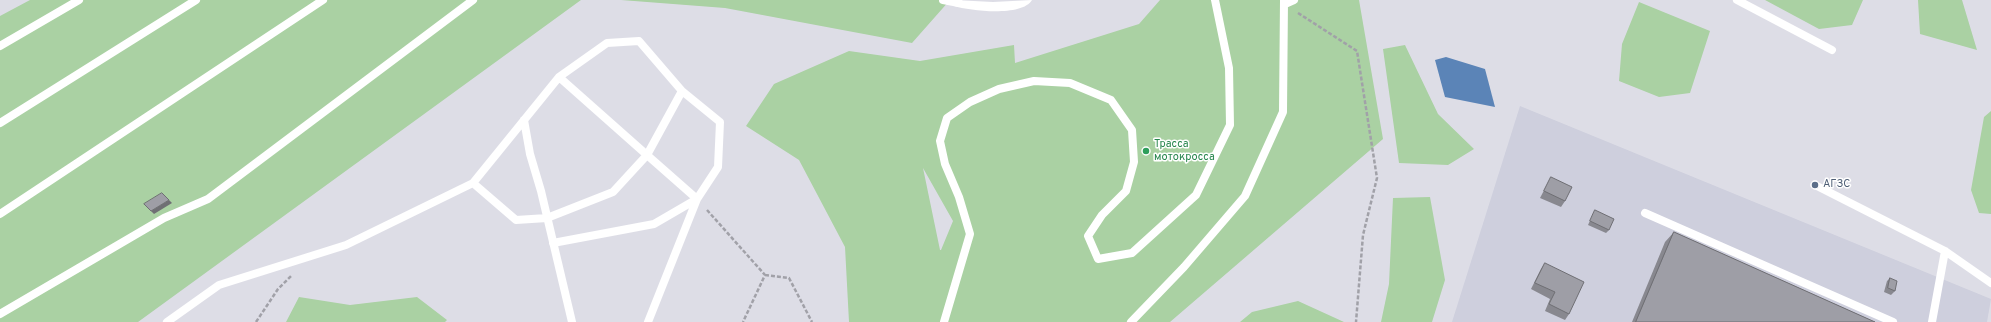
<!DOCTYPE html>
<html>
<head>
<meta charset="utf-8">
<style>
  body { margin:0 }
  canvas { display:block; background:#dddde6 }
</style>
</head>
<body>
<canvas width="1991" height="322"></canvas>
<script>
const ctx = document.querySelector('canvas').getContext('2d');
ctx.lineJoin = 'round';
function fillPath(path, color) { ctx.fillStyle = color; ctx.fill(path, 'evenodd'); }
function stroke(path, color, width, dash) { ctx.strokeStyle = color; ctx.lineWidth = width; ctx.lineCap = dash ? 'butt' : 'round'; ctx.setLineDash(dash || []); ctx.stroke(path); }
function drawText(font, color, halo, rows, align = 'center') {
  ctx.font = font + ' Overpass,sans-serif'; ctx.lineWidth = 3; ctx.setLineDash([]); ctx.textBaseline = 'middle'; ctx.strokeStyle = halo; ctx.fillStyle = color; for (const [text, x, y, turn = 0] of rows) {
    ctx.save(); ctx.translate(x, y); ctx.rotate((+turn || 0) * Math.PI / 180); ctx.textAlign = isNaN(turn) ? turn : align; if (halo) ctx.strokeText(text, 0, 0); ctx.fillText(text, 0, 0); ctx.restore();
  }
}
fillPath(new Path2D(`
  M1520,106L1991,299L1987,322H1452Z`), '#cecfdd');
fillPath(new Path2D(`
  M30,0H581L138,322H0V16Z
  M621,0H950L912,43L725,8Z
  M1160,0H1359L1383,139L1170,322H849L845,247L799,160L746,126L774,84L849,51L920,61L1014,45L1015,63L1139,24ZM923,168L953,221L941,250H940Z
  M1765,0H1863L1852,25L1819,29Z
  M1918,0H1962L1977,50L1920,34Z
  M1639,2L1710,31L1690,93L1659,97L1619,81L1622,44Z
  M1405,45L1438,114L1474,149L1448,165L1399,163L1383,49Z
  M1991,111V214L1979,213L1971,190L1984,117Z
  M1430,197L1445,280L1432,322H1381L1389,284L1393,198Z
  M299,297L350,305L417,297L447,320L445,322H286Z
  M1298,301L1344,322H1240L1252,312Z`), '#aad1a3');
fillPath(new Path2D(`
  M1446,57L1485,69L1495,107L1445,97L1435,60Z`), '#5b84b7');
stroke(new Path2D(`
  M1298,13L1357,51L1377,178L1363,235L1356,322
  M707,210L765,275L743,322
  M765,275L789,278L812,322
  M256,322L278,289L291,276`), '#a1a1a8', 2.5, [4, 2]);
stroke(new Path2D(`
  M943,0L959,3
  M1737,0L1832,50
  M1285,4L1294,0
  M639,41L682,91L647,155L559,77L607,43Z
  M0,46L79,0
  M524,120L530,154L541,191L572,322
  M0,123L196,0
  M647,155L697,199L648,322
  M473,183L516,220L547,218L613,192L647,155
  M1815,185L1945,251L1991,283
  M1645,213L1893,322
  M0,214L323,0
  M553,243L654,224L697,199L718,167L720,122L682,91
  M0,314L164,218L208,199L473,0
  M167,322L219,285L346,245L473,183L559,77
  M944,322L970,234L959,197L945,164L940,141L947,118L970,102L999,89L1034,81L1070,83L1111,100L1132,130L1134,162L1126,191L1102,215L1088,236L1098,259L1132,253L1196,195L1230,125L1229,68L1215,0
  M1131,322L1184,267L1245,196L1283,112L1284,0
  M1932,322L1945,251`), '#fff', 8);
fillPath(new Path2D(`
  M954,0L993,2L1032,0C1022,17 971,11 954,6L952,3Z`), '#fff');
fillPath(new Path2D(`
  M1551,177L1565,201L1561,207L1540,198Z
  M1595,210L1609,230L1606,233L1588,225Z
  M1674,232L1875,322H1632L1665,242Z
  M1545,263L1569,314L1565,320L1545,311L1550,299L1531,289L1541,269Z
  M1890,278L1895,291L1891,295L1884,292L1887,281Z`), '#88888f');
fillPath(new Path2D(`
  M169,200L172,203L154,214L151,211Z`), '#6f6f74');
const building = new Path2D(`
  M1551,177L1572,187L1565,201L1544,191Z
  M162,193L169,200L151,211L144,204Z
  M1595,210L1614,219L1609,230L1590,221Z
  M1674,232L1875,322H1636Z
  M1545,263L1584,282L1569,314L1549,304L1555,292L1535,283Z
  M1890,278L1897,281L1895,291L1888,288Z`);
fillPath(building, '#9e9ea6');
stroke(building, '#6f6f74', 1);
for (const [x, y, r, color] of [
  [1146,151,4,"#2e9e5b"],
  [1815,185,4,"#5c6f8a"]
]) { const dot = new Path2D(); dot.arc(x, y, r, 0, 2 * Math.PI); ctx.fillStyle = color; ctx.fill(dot); stroke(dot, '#fff', 1.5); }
drawText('11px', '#27864d', '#fff', [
  ["Трасса",1154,145],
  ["мотокросса",1154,158]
], 'left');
drawText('11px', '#4e5e75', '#fff', [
  ["АГЗС",1823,185]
], 'left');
</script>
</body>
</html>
